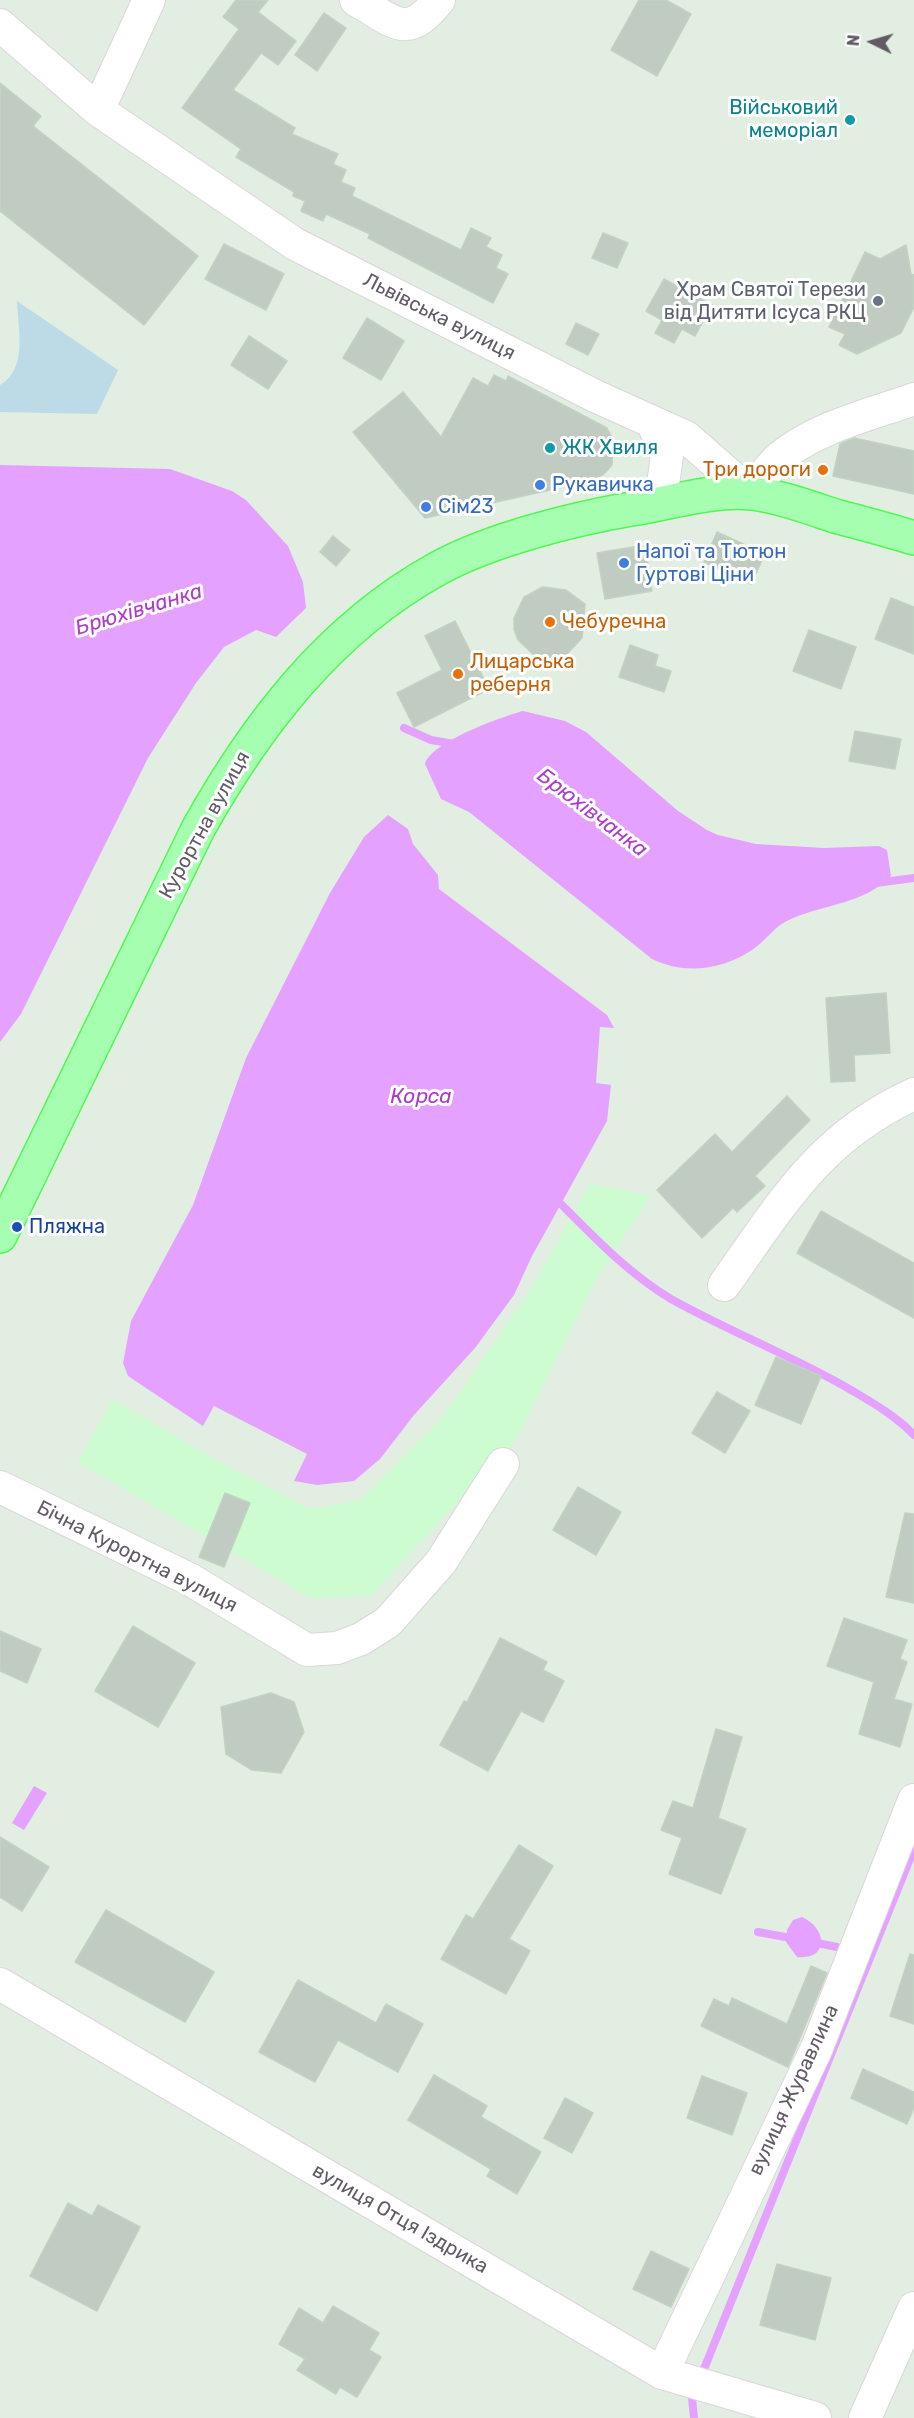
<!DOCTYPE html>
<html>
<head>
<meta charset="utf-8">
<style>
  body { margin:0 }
  #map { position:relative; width:914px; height:2418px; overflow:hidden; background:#e2eee2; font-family:Rubik,sans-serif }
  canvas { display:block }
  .north { position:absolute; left:842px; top:12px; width:60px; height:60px; -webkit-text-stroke:4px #fff; paint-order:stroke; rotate:275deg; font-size:16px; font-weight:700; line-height:24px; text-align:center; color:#625a64 }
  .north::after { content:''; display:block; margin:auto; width:21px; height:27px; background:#625a64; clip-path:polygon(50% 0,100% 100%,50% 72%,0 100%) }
</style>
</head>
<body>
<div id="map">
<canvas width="914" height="2418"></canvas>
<div class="north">N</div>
</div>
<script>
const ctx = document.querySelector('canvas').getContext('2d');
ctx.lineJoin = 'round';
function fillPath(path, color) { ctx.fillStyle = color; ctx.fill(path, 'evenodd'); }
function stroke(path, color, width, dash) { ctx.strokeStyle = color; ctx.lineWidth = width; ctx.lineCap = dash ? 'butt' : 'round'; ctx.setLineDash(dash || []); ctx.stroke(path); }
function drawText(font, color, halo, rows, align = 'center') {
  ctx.font = font + ' Rubik,sans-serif'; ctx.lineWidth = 6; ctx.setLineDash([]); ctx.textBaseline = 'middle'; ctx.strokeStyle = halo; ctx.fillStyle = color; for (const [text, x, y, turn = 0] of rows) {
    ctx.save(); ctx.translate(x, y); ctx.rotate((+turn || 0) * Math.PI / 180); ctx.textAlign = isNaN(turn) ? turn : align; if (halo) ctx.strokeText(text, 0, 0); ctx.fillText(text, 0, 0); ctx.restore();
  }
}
fillPath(new Path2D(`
  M17,301L118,370L97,414L0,412V385C28,369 18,329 17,301Z`), '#bcdbe7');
fillPath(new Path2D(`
  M590,1184L650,1196L594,1283L516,1440L371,1595L312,1599L78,1462L113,1399L212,1458L310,1509L361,1500L442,1418L529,1292Z`), '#cefcd1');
fillPath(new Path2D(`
  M0,465L170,469L232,491L246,500L288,546L303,582L306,608L276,637L256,630L224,647L196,683L148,758L21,1014L0,1042Z
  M523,711L565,721L586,732L678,811L707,830L718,835L756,844L824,848L879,846L887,850L891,876C864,904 825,904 791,919C775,925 766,941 752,950C722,970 685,975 652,959L469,812L441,799L425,764C431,742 501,717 523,711Z
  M388,815L408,829L413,844L438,875L439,889L607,1015L614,1028L600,1027L596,1083L611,1085L607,1121L532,1256L514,1295L475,1348L414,1415L380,1459L354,1481L317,1485L294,1481L307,1454L214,1406L203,1426L128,1376L123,1363L131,1321L193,1205L246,1058L330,893L364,837Z
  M34,1786L47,1793L24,1830L12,1823Z
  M802,1917C827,1928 830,1960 797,1957L786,1942L787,1930L793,1920Z`), '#e5a1ff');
stroke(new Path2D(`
  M404,728L431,740L460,745
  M876,883L914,878
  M554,1197C591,1234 626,1272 671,1299C730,1332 793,1356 851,1390C873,1403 896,1416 914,1435
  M758,1932L796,1939
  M812,1942L837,1947
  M702,2374L914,1849
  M692,2398L694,2418`), '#e5a1ff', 8);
const building = new Path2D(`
  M236,0H268L258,12L296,41L278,65L261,53L233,90L295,128L292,134L338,154L333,164L346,170L341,182L355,188L352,196L461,250L471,228L491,238L486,247L502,255L496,268L508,274L493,303L368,238L370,234L326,214L323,221L301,211L305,201L293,196L294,192L236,157L241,149L182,108L239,29L223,17Z
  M639,0H666L691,14L657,76L611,50Z
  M324,13L346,28L317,71L295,55Z
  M0,83L41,116L33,126L198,256L144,325L0,211Z
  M603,233L628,243L617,268L592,258Z
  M224,244L284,274L266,310L205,279Z
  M906,245L911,274L914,275V307L901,333L857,354L839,345L845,334L829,327L865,252L880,259Z
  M664,279L712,305L695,336L682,329L674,343L655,333L662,320L646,311Z
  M367,318L404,341L381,380L343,358Z
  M576,323L599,334L588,355L566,344Z
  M249,336L287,361L268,389L231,365Z
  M494,375L506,381L508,376L607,428L613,440L612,465L604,474L590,481L425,518L353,432L403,392L441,437L473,378L488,386Z
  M854,438L914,451V494L833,476L840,444Z
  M717,532L765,554L751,584L704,562Z
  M333,536L350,550L336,566L320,552Z
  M645,545L652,591L605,599L597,553Z
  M543,587L566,590L585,604L582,638L567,654L556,658L534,655L518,640L514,629V618L524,597Z
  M891,598L914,607V654L875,639Z
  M455,621L489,689L414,727L397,693L442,670L425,636Z
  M809,630L856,647L841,689L793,671Z
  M630,645L658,655L655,666L671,671L664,692L619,677Z
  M855,731L901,739L895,769L849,761Z
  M886,993L890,1053L854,1055L855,1081L831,1082L826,998Z
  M787,1096L810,1120L755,1176L765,1186L737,1212L733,1208L702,1238L657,1190L715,1134L732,1152Z
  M821,1211L914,1263V1318L797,1253Z
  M776,1357L821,1376L801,1424L755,1405Z
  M717,1392L750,1411L725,1453L692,1433Z
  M578,1487L621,1512L596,1555L553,1530Z
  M225,1493L250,1503L224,1567L199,1557Z
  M905,1513L914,1514V1603L886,1597Z
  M844,1618L907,1640L900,1659L907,1662L894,1699L912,1704L900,1747L859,1734L874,1682L827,1666Z
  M133,1626L195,1663L158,1727L95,1691Z
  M0,1631L41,1649L27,1683L0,1671Z
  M500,1638L547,1662L543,1670L564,1681L543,1722L521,1711L488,1771L440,1745L464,1701L467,1702Z
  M271,1693L294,1702L304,1732L281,1773L252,1770L226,1754L221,1707Z
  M716,1729L742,1737L718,1818L746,1829L721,1894L669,1874L682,1838L661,1830L673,1801L693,1808Z
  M0,1837L49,1867L22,1911L0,1897Z
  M519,1845L553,1866L509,1939L530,1951L506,1994L441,1959L466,1915L473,1919Z
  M106,1910L214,1972L185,2022L75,1962Z
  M910,1954L914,1955V2024L890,2016Z
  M811,1966L827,1973L788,2067L701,2026L714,1999L729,2006L732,1998L787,2024Z
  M298,1980L376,2023L386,2004L423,2024L398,2072L338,2040L315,2082L259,2052Z
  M863,2069L914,2092V2108L907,2124L851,2098Z
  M434,2075L487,2106L481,2117L541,2152L517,2194L487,2176L491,2169L408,2120Z
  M702,2076L747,2093L732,2135L687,2118Z
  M565,2098L593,2113L572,2153L544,2138Z
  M68,2203L92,2216L98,2205L140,2227L97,2311L30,2276Z
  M651,2251L689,2269L671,2307L633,2289Z
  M777,2264L831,2278L815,2340L760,2325Z
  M333,2306L379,2333L369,2350L381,2357L357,2397L340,2387L336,2394L297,2370L305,2359L279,2344L299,2308L323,2323Z`);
fillPath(building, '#c0ccc1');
stroke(building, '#c0d3c0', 1.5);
const minor = new Path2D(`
  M356,0C395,22 406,41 439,0
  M0,25L98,110L295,244L595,396L686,437L750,493C759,482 767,470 777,460C813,428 869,415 914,399
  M98,110L149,0
  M639,508L663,485L667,455L652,422
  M724,1285C782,1204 819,1137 914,1094
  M0,1487L191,1580L307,1650L337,1648L361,1639L388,1622L441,1562L503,1464
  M0,1984L662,2373L815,2418
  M662,2373L816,2050L914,1800
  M865,2418L914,2308`);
const major = new Path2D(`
  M0,1236L198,829C256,725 330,628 437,569C489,540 573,519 631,509C670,503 713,489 752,493C781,497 808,507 835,516C862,523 888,530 914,538`);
stroke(minor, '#dcd5dc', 34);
stroke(major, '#4ff950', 36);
stroke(minor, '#fff', 32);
stroke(major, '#a6ffb1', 33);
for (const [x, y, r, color] of [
  [850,120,6,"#0f9aa8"],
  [878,301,6,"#6b7280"],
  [550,448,6,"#0f9aa8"],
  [823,470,6,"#e8710a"],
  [540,485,6,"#3f7fe0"],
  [426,507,6,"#3f7fe0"],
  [624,563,6,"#3f7fe0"],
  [550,622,6,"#e8710a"],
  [458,674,6,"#e8710a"],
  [17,1227,6,"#1a4fb4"]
]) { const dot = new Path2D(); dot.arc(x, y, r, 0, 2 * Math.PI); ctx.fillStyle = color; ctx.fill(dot); stroke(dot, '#fff', 2); }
drawText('20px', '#0d838f', '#fff', [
  ["Військовий",838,108],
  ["меморіал",838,131],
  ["ЖК Хвиля",562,448,"left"]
], 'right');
drawText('20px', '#5b616d', '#fff', [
  ["Храм Святої Терези",866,290],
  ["від Дитяти Ісуса РКЦ",866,313]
], 'right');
drawText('20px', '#625a64', '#fff', [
  ["Львівська вулиця",439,317,27],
  ["Курортна вулиця",205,825,-61],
  ["Бічна Курортна вулиця",137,1557,27],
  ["вулиця Журавлина",794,2090,-65],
  ["вулиця Отця Іздрика",400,2219,30]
]);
drawText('20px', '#c56008', '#fff', [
  ["Три дороги",811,470,"right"],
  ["Чебуречна",562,622],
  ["Лицарська",470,662],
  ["реберня",470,685]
], 'left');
drawText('20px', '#366cbe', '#fff', [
  ["Рукавичка",552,485],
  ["Сім23",438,507],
  ["Напої та Тютюн",636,552],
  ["Гуртові Ціни",636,575]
], 'left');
drawText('20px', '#164399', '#fff', [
  ["Пляжна",29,1227]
], 'left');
drawText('italic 21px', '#ad3cc9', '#fff', [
  ["Брюхівчанка",139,610,-17],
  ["Брюхівчанка",592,813,37],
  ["Корса",421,1097]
]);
</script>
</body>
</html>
